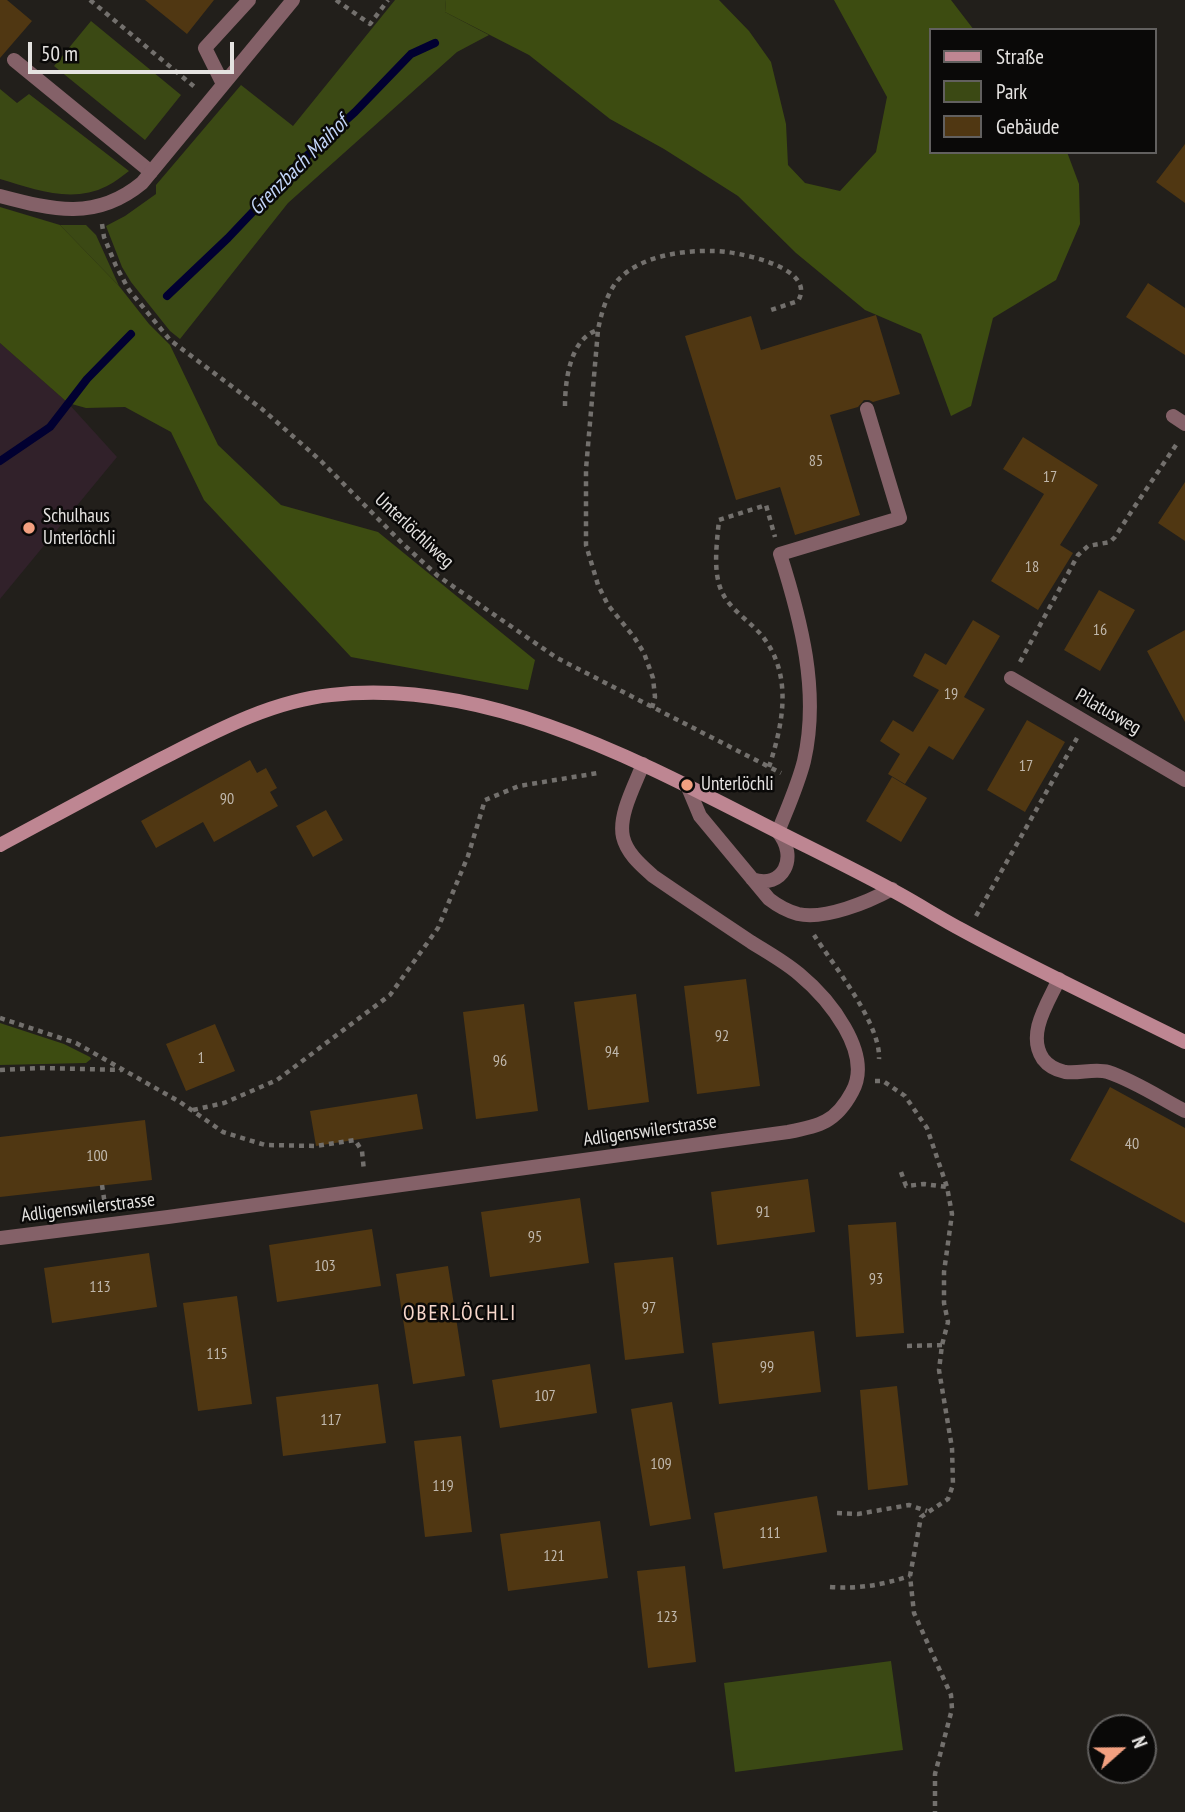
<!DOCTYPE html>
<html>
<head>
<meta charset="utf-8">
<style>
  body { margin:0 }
  #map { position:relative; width:1185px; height:1812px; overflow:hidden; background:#221f1b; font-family:"PT Sans Narrow",sans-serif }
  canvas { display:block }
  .legend { position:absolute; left:929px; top:28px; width:228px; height:126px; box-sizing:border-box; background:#0a0908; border:2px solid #62605f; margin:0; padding:9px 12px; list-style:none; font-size:21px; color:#e5e3e1 }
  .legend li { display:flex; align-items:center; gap:14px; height:35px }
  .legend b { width:35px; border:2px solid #62605f }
  .north { position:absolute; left:1087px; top:1714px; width:70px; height:70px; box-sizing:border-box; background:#0a0908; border:2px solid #62605f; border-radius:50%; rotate:69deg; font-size:19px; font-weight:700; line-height:28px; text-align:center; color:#e5e3e1 }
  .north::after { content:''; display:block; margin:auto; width:24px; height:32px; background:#f2a080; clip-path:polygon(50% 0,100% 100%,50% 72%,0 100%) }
  .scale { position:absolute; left:28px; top:42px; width:206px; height:32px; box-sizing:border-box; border:4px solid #e5e3e1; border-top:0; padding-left:9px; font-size:21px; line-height:24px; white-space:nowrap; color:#e5e3e1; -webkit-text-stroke:5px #0a0908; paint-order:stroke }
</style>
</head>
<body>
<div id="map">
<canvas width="1185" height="1812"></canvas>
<ul class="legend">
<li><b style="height:9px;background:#be8692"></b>Straße</li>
<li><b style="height:19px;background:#3b4914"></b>Park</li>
<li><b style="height:19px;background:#503712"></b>Gebäude</li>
</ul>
<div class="north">N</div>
<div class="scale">50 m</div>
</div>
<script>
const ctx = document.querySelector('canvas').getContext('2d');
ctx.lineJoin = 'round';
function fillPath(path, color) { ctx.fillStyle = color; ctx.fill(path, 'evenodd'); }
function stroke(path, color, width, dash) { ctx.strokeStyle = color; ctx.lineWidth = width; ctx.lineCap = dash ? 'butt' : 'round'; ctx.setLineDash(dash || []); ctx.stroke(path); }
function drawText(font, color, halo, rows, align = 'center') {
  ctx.font = font + ' "PT Sans Narrow",sans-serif'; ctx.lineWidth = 5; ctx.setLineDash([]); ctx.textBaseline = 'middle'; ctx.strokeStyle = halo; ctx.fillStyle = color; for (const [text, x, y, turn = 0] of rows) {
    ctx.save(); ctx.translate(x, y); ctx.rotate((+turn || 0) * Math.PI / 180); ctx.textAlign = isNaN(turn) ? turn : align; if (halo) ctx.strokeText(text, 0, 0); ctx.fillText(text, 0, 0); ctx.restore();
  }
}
fillPath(new Path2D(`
  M0,343L68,403L117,457L0,599Z`), '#31212a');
fillPath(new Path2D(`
  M395,0H446L445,12L489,35L457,52L288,203L180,339L170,331L131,282L122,267L106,226L125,216L156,194V185L241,85L293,126Z
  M91,21L181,95L145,140L54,66Z
  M0,89L17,103L29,94L129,171C122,176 115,182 107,186C72,204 34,189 0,179Z
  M60,225H86L96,235L119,286Z
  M891,1661L903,1750L735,1772L724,1683Z`), '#3b4914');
fillPath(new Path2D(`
  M446,0H719L749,31L771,62L786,124L788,165L805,183L840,191L876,152L887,97L834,0H951L974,30H931V152H1067L1079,184L1080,224L1056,280L993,318L971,406L951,416L921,334L865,310L796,253L738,196L664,149L610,119L529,55L445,12Z
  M0,207L60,225L119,286L149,324L170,345L218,445L281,505L378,532L535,660L528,690L351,657L204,500L171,432L125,407L86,408L68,403L0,343Z
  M0,1023L64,1044L90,1057L91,1059L86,1063L0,1065Z`), '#3d4c11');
stroke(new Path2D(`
  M167,296L228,238L301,161L355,112L411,54L435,43
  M0,461L50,427L87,379L131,334`), '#010031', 8);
fillPath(new Path2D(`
  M0,0H7L32,21L0,58Z
  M145,0H214L187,34Z
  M1185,144V203L1156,182Z
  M1148,283L1185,308V355L1126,317Z
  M876,315L900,394L873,402L869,400H864L858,407L830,415L860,515L795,535L780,487L736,500L685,336L751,316L761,350Z
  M1023,437L1098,485L1060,545L1073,553L1038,610L991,581L1044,494L1003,469Z
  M1185,482V541L1158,523Z
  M1099,590L1135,610L1100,671L1064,650Z
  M973,620L1000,636L964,697L985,709L953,760L929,746L905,784L888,774L900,754L880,741L893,720L913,732L939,690L913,676L925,653L946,665Z
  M1185,630V722L1147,651Z
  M1027,720L1065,742L1025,812L987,790Z
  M250,760L257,773L266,768L277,788L270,792L278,806L214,842L203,822L156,848L141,821Z
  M892,777L927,798L901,842L866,821Z
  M326,810L343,840L313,857L296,826Z
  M746,979L760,1086L697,1094L684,986Z
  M636,994L649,1102L588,1110L574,1002Z
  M524,1004L538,1111L476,1119L463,1012Z
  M215,1024L235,1071L186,1091L166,1044Z
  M1110,1087L1185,1128V1223L1070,1160Z
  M417,1094L423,1129L316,1146L310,1111Z
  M145,1120L152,1180L0,1197V1137Z
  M808,1179L815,1232L717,1245L711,1192Z
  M580,1198L589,1263L490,1277L481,1212Z
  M896,1222L904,1333L856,1337L848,1225Z
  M372,1229L381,1286L277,1302L269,1245Z
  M149,1253L157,1307L52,1323L44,1268Z
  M673,1257L684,1353L625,1360L614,1263Z
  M448,1266L465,1376L413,1384L396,1274Z
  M237,1296L252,1404L198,1411L183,1303Z
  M814,1331L821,1392L719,1404L712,1343Z
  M590,1364L597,1413L500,1428L492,1380Z
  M378,1384L386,1443L283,1456L276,1397Z
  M897,1386L908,1485L868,1490L860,1390Z
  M672,1402L691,1519L650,1526L631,1409Z
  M461,1436L472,1532L425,1537L414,1441Z
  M817,1496L827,1552L723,1569L714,1513Z
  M600,1521L608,1578L508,1591L500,1534Z
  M685,1566L696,1662L648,1668L637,1571Z`), '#503712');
stroke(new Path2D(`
  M90,0L197,89
  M336,0L370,24L388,0
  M102,224L104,237L116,266L129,290L170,340L262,409L321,461L402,543L438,576L557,658L781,773
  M565,406C565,381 570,338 598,330
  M1020,662L1078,555L1088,546L1110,542L1115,537L1133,509L1178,442
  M652,708L655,697L653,678L644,653L634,637L608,605L598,585L586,545V469L598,330C601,314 607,293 618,280C640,256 683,250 714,251C736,251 818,267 798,301L768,311
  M769,767C783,724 793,676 763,637C753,624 730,609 723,594C712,574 717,542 719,520L766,505L775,537
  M976,916L1077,738
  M814,935C834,966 881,1024 879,1059
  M0,1018L76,1043L180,1102L223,1132L265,1145L316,1146L355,1140L362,1151L364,1171
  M0,1070L40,1068L122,1070
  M875,1081H883L905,1096L927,1128L947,1187L952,1214L944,1272V1303L948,1322L942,1345L939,1370L952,1448L953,1485L948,1499L921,1517L910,1576L914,1613L951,1695L952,1709L935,1774V1812
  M193,1110L224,1103L277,1080L390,995L438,928L468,856L485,800L519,786L598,773
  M901,1172L906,1186L924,1184L947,1187
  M102,1185L105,1205
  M907,1346L942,1345
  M837,1513L858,1514L909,1505L927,1511
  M830,1587C860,1589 881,1585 910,1576`), '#73706d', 4.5, [5, 5]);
stroke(new Path2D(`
  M14,60L151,172
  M223,84L205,48L249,0
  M687,785L700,816L769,899C778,906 787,911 798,914C825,920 868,902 892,889
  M752,879C783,890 799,857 778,832C787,809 798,785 804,761C820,692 801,620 780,554L900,518L867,409
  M1059,979C1048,1003 1026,1034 1043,1059C1049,1067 1056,1070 1065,1072C1079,1074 1095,1068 1108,1072C1135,1081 1160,1098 1185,1111`), '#846168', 14);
stroke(new Path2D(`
  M0,196C53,210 96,221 142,183L293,0
  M1173,416L1185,424
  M1011,678L1185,780
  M0,1238L168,1217L788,1132C820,1126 836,1122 852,1092C874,1053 828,998 799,974C785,962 767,952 751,942C718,920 685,898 653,876C642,866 627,854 623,837C618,815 635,785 643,764`), '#846168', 14);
stroke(new Path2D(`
  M0,845C54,816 107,787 161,759C214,732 271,701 331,695C478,678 624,753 751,818C797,842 844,864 890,889C915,902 939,918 964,931C1036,970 1111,1005 1185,1042`), '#be8692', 14);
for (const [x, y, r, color] of [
  [29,528,7,"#f2a080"],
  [687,785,7,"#f2a080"]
]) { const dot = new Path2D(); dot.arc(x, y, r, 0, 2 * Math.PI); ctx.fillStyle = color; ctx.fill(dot); stroke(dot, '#0a0908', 2.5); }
drawText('16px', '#c0b8ad', null, [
  ["85",816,461],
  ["17",1050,477],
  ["18",1032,567],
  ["16",1100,630],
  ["19",951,694],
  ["17",1026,766],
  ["90",227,799],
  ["92",722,1036],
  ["94",612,1052],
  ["1",201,1058],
  ["96",500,1061],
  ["40",1132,1144],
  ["100",97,1156],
  ["91",763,1212],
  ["95",535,1237],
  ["103",325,1266],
  ["93",876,1279],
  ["113",100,1287],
  ["97",649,1308],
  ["115",217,1354],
  ["99",767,1367],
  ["107",545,1396],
  ["117",331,1420],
  ["109",661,1464],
  ["119",443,1486],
  ["111",770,1533],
  ["121",554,1556],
  ["123",667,1617]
]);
drawText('19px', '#e5e3e1', '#0a0908', [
  ["Schulhaus",43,517],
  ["Unterlöchli",43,539],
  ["Unterlöchli",701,785]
], 'left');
drawText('19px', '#e5e3e1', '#0a0908', [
  ["Unterlöchliweg",414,531,43],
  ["Pilatusweg",1108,712,30],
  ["Adligenswilerstrasse",650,1131,-8],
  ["Adligenswilerstrasse",88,1208,-7]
]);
drawText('italic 21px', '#c3d5f9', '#0a0908', [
  ["Grenzbach Maihof",299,166,-45]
]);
ctx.letterSpacing = '2px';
drawText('21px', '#f7d7cb', '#0a0908', [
  ["OBERLÖCHLI",460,1314]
]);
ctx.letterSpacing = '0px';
</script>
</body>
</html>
